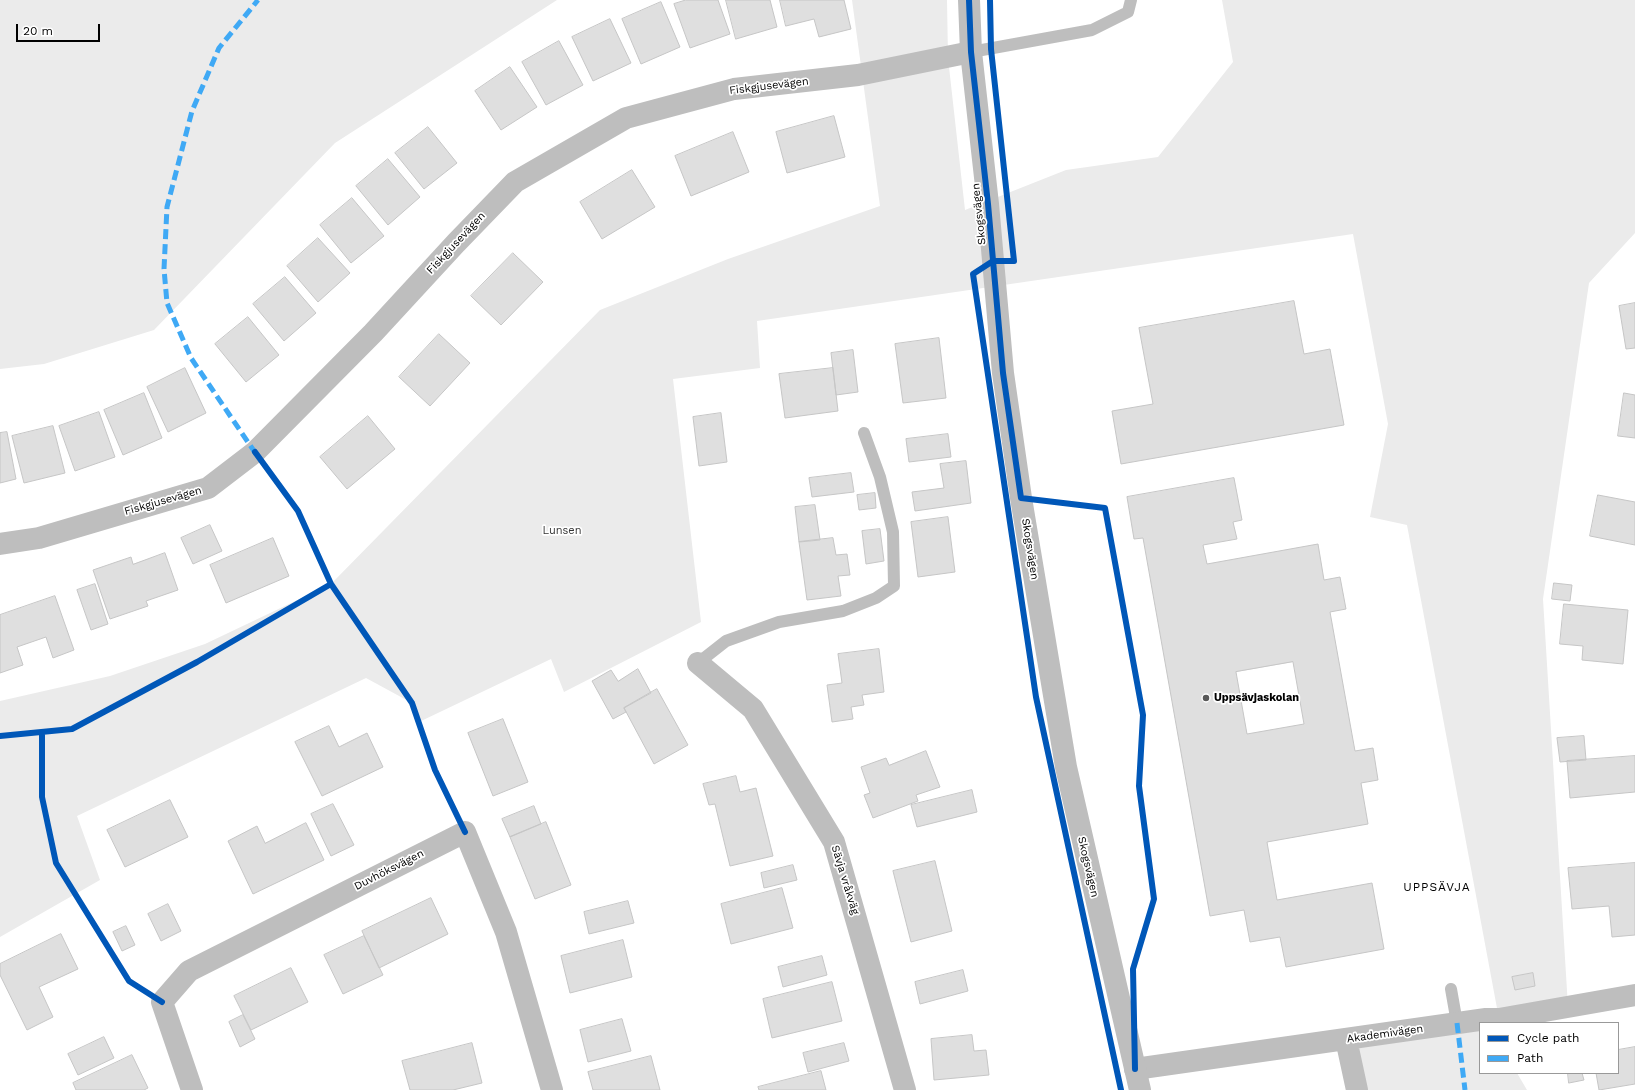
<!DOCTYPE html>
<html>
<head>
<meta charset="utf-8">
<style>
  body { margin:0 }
  #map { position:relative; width:1635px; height:1090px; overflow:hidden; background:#fff; font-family:"Work Sans",sans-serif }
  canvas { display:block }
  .legend { position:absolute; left:1479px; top:1022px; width:140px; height:52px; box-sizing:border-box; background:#fff; border:1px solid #999; margin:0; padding:5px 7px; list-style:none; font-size:12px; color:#000 }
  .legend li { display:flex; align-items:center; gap:8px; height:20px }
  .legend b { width:20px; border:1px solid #999 }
  .scale { position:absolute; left:16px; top:24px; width:84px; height:18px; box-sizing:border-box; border:2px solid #000; border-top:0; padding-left:5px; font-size:12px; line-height:14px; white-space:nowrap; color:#000; -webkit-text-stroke:3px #fff; paint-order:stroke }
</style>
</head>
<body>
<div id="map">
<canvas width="1635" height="1090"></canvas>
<ul class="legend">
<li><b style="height:5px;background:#0057b8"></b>Cycle path</li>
<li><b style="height:5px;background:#3fa9f5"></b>Path</li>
</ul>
<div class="scale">20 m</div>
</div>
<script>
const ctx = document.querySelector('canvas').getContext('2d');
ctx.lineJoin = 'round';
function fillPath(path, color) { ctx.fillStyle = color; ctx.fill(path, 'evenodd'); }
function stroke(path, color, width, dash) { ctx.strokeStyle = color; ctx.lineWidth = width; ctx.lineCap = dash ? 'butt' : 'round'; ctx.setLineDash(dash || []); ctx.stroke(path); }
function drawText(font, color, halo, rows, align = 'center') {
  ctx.font = font + ' "Work Sans",sans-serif'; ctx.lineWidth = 3.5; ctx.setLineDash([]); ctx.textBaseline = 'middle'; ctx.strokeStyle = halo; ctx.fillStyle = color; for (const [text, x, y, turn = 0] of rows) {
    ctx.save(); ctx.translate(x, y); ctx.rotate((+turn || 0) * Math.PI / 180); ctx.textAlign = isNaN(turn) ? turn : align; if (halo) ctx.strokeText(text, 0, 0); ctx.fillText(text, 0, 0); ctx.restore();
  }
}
fillPath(new Path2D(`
  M0,0H557L335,143L154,330L44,364L0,369Z
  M852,0H947L948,58L965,210L1066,170L1158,157L1233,62L1222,0H1635V233L1589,283L1543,599L1568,1007L1499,1019L1407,525L1370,517L1388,424L1353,234L757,321L760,368L673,379L701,622L564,692L551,659L419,722L412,703L366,678L77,816L100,880L0,937V701L110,676L205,644L331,584L600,310L728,259L880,206Z
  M1480,1023V1073H1517L1527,1090H1357L1346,1039Z`), '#ebebeb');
const building = new Path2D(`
  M686,0H718L730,34L690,48L674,4Z
  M726,0H770L777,27L736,39Z
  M780,0H844L851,29L819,37L814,19L786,26Z
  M661,2L680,47L641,64L622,19Z
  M610,19L631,63L593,81L572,37Z
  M559,41L583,85L546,105L522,62Z
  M510,67L537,107L501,130L475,91Z
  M834,116L845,157L787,173L776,132Z
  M428,127L457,163L424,189L395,153Z
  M733,132L749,172L691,196L675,156Z
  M388,159L420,197L388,225L356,186Z
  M632,170L655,207L602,239L580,202Z
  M352,198L384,236L351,263L320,225Z
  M318,238L350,273L318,302L287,266Z
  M513,253L543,282L501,325L471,296Z
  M285,277L316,313L284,341L253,304Z
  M1294,301L1304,354L1330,349L1344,425L1121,464L1112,411L1153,404L1139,328Z
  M1635,303V348L1626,349L1619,306Z
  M248,317L279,355L246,382L215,344Z
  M439,334L470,363L430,406L399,377Z
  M939,338L946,398L903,403L895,344Z
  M853,350L858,392L836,395L831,353Z
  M185,368L206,413L168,432L147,387Z
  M833,368L838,411L785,418L779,374Z
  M144,393L162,438L123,455L104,410Z
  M1624,393L1635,395V438L1618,436Z
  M99,412L115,457L75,471L59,426Z
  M721,413L727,462L699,466L693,417Z
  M368,416L395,449L347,489L320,457Z
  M53,426L65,473L24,483L12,436Z
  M7,432L16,479L0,483V433Z
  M948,434L951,457L909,462L906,439Z
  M966,461L971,503L915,511L912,492L944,488L940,464Z
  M851,473L854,492L812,497L809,478Z
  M1234,478L1242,520L1233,522L1237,539L1203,545L1207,564L1318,544L1324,580L1340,577L1346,609L1330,612L1355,751L1373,748L1378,780L1361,783L1368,824L1267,842L1277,900L1372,883L1384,949L1286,967L1280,937L1250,942L1244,910L1210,916L1143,538L1134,539L1127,497ZM1293,662L1304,724L1247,734L1236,672Z
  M875,493L876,508L859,510L857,495Z
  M1598,495L1635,502V545L1590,536Z
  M815,505L820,540L799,542L795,507Z
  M948,517L955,572L918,577L911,522Z
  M210,525L222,551L193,564L181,538Z
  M880,529L884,561L866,564L862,531Z
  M273,538L289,576L226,603L210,565Z
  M833,538L836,555L847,554L850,575L838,576L841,596L807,600L799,542Z
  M165,553L178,590L146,601L148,606L110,619L93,570L131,557L133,564Z
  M1554,583L1572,585L1570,601L1552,599Z
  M95,584L108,624L91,630L77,590Z
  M55,596L74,650L53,658L46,637L17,647L23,665L0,673V615Z
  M1564,604L1628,610L1623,664L1582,660L1583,646L1560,644Z
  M879,649L884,692L862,695L864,705L851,707L853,719L832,722L827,685L842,683L838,654Z
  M638,669L651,693L624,708L626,712L613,719L592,681L611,670L618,681Z
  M657,689L688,745L654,764L624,708Z
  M503,719L528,782L493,796L468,733Z
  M329,726L339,747L367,733L383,767L322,796L295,742Z
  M1584,736L1586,760L1560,762L1557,738Z
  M926,751L940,787L916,795L918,801L873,818L864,795L870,793L861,767L886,758L889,765Z
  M1635,756V792L1570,798L1567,761Z
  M736,776L740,792L756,788L773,856L730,866L715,804L709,805L703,784Z
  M972,790L977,812L917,827L911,805Z
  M170,800L188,837L125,867L107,830Z
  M333,804L354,845L331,856L311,814Z
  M534,806L541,824L510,837L502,819Z
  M546,822L571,885L535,899L510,837Z
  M306,823L324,860L253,894L228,841L257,826L265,843Z
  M935,861L952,931L911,942L893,871Z
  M1635,863V935L1612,937L1609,906L1572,909L1568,868Z
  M793,865L797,880L764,888L761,873Z
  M782,888L793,928L731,944L721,904Z
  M431,898L448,934L379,968L362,931Z
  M628,901L634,923L589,934L584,912Z
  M168,904L181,931L161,941L148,914Z
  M126,926L135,945L122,951L113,932Z
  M61,934L78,969L39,987L53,1017L27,1030L0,975V964Z
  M364,936L383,975L343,994L324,955Z
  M623,940L632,977L570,993L561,956Z
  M822,956L827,975L783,987L778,967Z
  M291,968L308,1002L251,1030L234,996Z
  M963,970L968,991L920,1004L915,982Z
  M1533,973L1535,986L1515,990L1512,977Z
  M832,982L842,1021L772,1038L763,999Z
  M243,1015L255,1039L240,1047L229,1022Z
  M622,1019L631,1051L588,1062L580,1030Z
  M972,1035L974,1051L986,1050L989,1075L934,1080L931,1039Z
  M104,1037L114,1058L78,1075L68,1054Z
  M472,1043L482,1083L453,1090H410L402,1061Z
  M844,1043L849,1061L808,1072L803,1053Z
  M1635,1047V1084L1599,1090L1596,1073H1618V1050Z
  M132,1055L148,1088L144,1090H76L73,1083Z
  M651,1056L660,1090H593L588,1072Z
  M821,1071L826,1090H759L758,1087Z
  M1568,1073H1582L1584,1080L1569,1083Z`);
fillPath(building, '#dfdfdf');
stroke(building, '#c6c6c6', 1);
stroke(new Path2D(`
  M971,52L1092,30L1128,12L1131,0
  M698,663L726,641L779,622L843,611L876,598L894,586L893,532L880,477L864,433
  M1451,989L1457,1023`), '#bebebe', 12);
stroke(new Path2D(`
  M0,544L39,538L208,488L255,452L373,333L456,243L515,182L626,118L734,89L858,75L971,52
  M698,663L753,709L834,842L905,1090
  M1346,1039L1357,1090
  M1135,1069L1486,1019H1499L1635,995
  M192,1090L162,1002L189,971L465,832L506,932L552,1090`), '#bebebe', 22);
stroke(new Path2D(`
  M969,0L971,52L988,204L1003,373L1021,498L1066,767L1140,1090`), '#bebebe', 22);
stroke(new Path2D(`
  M256,454L191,358L167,303L164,269L167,207L192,111L219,48L258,0
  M1457,1023L1465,1090`), '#3fa9f5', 5, [10, 5]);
stroke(new Path2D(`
  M969,0L971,52L988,204L1003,373L1021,498L1105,508L1143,715L1139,786L1154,899L1133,969L1135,1069
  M990,0L991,49L1014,261H993L973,274L1036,697L1121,1090
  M255,452L298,511L331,584L412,703L435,770L465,832
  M42,732V797L56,863L129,981L162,1002
  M0,736L72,729L197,662L331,584`), '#0057b8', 6);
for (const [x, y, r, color] of [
  [1206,698,4,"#595959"]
]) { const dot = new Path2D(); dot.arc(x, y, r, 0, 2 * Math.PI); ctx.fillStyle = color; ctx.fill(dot); stroke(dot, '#fff', 1.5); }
drawText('11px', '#000', '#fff', [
  ["Fiskgjusevägen",769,86,-7],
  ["Skogsvägen",979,214,-96],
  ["Fiskgjusevägen",456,243,-47],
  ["Fiskgjusevägen",163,501,-16],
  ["Skogsvägen",1030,549,81],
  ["Skogsvägen",1088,867,77],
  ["Duvhöksvägen",389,870,-27],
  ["Sävja vråkväg",845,880,73],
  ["Akademivägen",1385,1034,-8]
]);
drawText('11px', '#323232', '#fff', [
  ["Lunsen",562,531]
]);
drawText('bold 11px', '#000', '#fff', [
  ["Uppsävjaskolan",1214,698]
], 'left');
ctx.letterSpacing = '1px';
drawText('12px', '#000', '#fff', [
  ["UPPSÄVJA",1437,887]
]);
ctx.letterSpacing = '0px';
</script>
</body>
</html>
